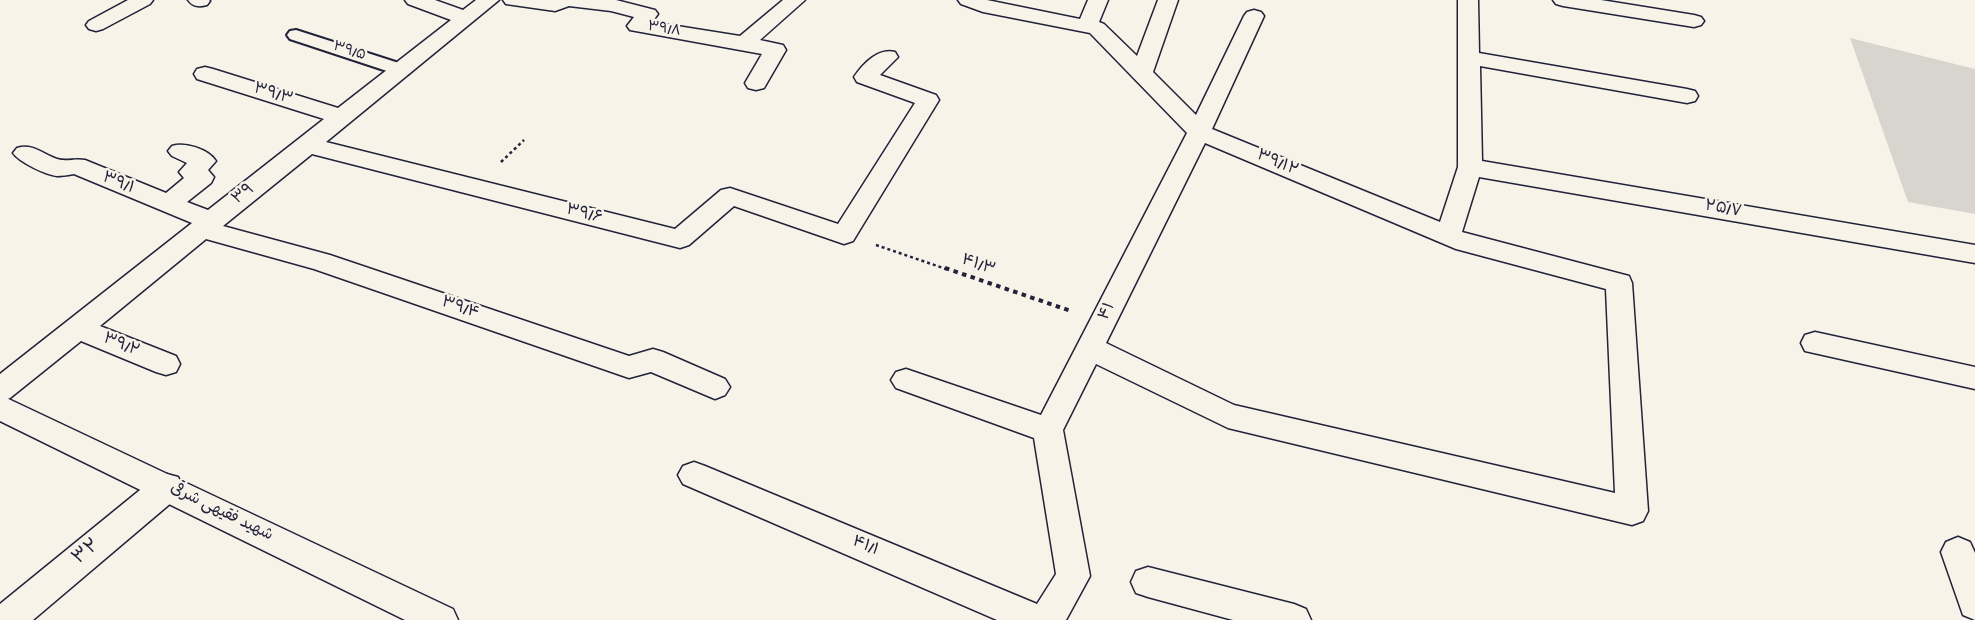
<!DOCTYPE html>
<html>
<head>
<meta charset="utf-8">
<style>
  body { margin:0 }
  canvas { display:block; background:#f7f3e8 }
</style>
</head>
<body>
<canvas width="1975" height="620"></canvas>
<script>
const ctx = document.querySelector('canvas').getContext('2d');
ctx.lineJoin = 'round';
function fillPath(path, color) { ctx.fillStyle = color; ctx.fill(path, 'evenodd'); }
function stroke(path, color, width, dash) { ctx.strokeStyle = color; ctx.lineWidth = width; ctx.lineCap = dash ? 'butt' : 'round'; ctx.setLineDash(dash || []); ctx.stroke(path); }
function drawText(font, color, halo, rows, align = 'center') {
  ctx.font = font + ' "Gochi Hand","Playpen Sans Arabic",sans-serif'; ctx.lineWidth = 5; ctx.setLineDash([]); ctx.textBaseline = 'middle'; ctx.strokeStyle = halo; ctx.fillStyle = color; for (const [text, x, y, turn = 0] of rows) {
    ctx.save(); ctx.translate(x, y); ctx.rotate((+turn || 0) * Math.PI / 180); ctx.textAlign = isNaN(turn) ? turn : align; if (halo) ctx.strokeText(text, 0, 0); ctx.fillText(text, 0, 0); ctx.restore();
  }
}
fillPath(new Path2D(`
  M1850,38L1975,69V214L1908,202Z`), '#d8d5cf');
const lane = new Path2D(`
  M296,30L408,66L411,70L408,74L402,75L396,74L290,39L287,35L290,31Z`);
const street = new Path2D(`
  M128,0H153L150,4L103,29L96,31L89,29L86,25L89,21Z
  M188,0H209L210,1L207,5C199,7 193,7 188,0Z
  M405,0H435L463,10L476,0H499L326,142L675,229L721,190L730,188L838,224L915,103L857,82L854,77C863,64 878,48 895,52L898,57L880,75L936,95L939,100L853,241L844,244L734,206L689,245L680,248L312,154L223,226L330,255L629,356L653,349L663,352L725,379L730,387L725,395L715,399L651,372L629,378L314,269L206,239L100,326L176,356L180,364L176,372L166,375L156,372L81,341L10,398L0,402V374L192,223L74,174C68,175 62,176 57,176C46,175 19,162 13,153L17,148C33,143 42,154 57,159C66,162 75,158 85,160L166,193L184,178L179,172L187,163L172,156L168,151L172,146C185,142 208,149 216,161L208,170L214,177L211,183L187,202L208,210L324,119L197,79L194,74L197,69L205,67L213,69L338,108L451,20L408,4Z
  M503,0H616L655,10L658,14L652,22L740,36L783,0H805L760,40L783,45L786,50L764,88L756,90L748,88L745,83L762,54L630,30L627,26L634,17L611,11L569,6L555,11L506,4Z
  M958,0H987L1080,19L1088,0H1108L1099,22L1104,24L1137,56L1158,0H1178L1153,72L1196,115L1244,16L1247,12L1254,10L1261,12L1264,16L1212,129L1440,222L1458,167V0H1478L1479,53L1687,89L1695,91L1698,96L1695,101L1687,103L1480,66L1482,161L1975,245V263L1479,177L1462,232L1629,276L1632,283L1648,511L1643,521L1632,525L1228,428L1096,364L1063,430L1090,576L1066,620H997L683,484L678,475L683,466L694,462L705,466L1037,604L1056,574L1034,438L896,388L891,380L896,372L906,369L1041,415L1187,133L1090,33L983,12L961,4ZM1205,143L1456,249L1606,289L1615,493L1234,405L1106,343Z
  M1553,0H1601L1694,15L1701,17L1704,21L1701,25L1694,27L1563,6L1556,4Z
  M1815,332L1975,367V389L1805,351L1801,343L1805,335Z
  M167,474L178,477L183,487L178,497L33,620H0V604L156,477Z
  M1958,537L1970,542L1975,553V620L1963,615L1941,552L1946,542Z
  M1148,567L1294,604L1306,609L1311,620H1233L1148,597L1136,593L1131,582L1136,571Z`);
const secondary = new Path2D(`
  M0,395L453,609L458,620H405L0,421Z`);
stroke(lane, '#22223b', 4);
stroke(street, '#22223b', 3);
stroke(secondary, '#22223b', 3);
stroke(new Path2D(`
  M501,162L524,140
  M876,245L949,270`), '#22223b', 2.5, [3, 3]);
stroke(new Path2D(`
  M945,268L1071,311`), '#22223b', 4, [4.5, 4.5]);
fillPath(lane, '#f7f3e8');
fillPath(street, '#f7f3e8');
fillPath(secondary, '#f7f3e8');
drawText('14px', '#22223b', '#f7f3e8', [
  ["۳۹/۸",664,30,9],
  ["۳۹/۵",349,52,18]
]);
drawText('16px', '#22223b', '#f7f3e8', [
  ["۳۹/۳",273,95,17],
  ["۳۹/۱۲",1277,164,23],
  ["۳۹/۱",118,184,22],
  ["۳۹",244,195,-38],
  ["۲۵/۷",1723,210,10],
  ["۳۹/۶",584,215,14],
  ["۴۱/۳",978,266,19],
  ["۳۹/۴",460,309,19],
  ["۴۱",1108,312,-63],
  ["۳۹/۲",121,346,22],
  ["شهید فقیهی شرقی",221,513,26],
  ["۴۱/۱",865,547,23]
]);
drawText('19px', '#22223b', '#f7f3e8', [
  ["۳۲",87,553,-40]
]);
</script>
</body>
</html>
